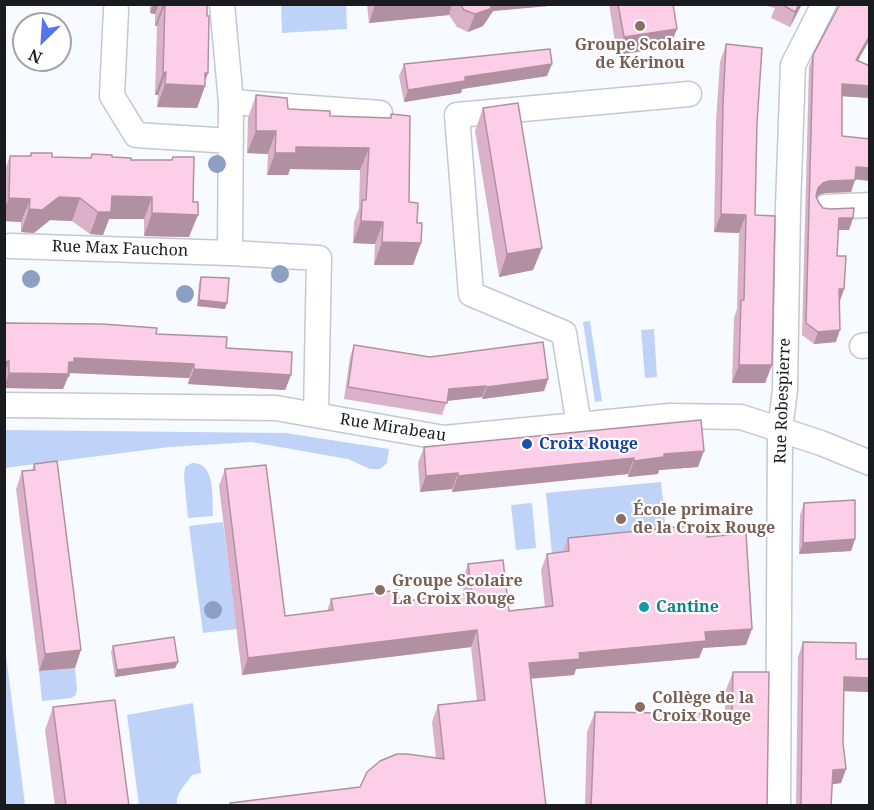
<!DOCTYPE html>
<html>
<head>
<meta charset="utf-8">
<style>
  body { margin:0 }
  #map { position:relative; width:874px; height:810px; overflow:hidden; background:#f7fafe; font-family:"Noto Serif",serif }
  canvas { display:block }
  .frame { position:absolute; inset:0; border:6px solid #191b1f; pointer-events:none }
  .north { position:absolute; left:12px; top:12px; width:60px; height:60px; box-sizing:border-box; background:#fff; border:2px solid #a3a4a5; border-radius:50%; rotate:205deg; font-size:16px; font-weight:700; line-height:24px; text-align:center; color:#191b1f }
  .north::after { content:''; display:block; margin:auto; width:21px; height:27px; background:#5675ea; clip-path:polygon(50% 0,100% 100%,50% 72%,0 100%) }
</style>
</head>
<body>
<div id="map">
<canvas width="874" height="810"></canvas>
<div class="frame"></div>
<div class="north">N</div>
</div>
<script>
const ctx = document.querySelector('canvas').getContext('2d');
ctx.lineJoin = 'round';
function fillPath(path, color) { ctx.fillStyle = color; ctx.fill(path, 'evenodd'); }
function stroke(path, color, width, dash) { ctx.strokeStyle = color; ctx.lineWidth = width; ctx.lineCap = dash ? 'butt' : 'round'; ctx.setLineDash(dash || []); ctx.stroke(path); }
function drawText(font, color, halo, rows, align = 'center') {
  ctx.font = font + ' "Noto Serif",serif'; ctx.lineWidth = 4.5; ctx.setLineDash([]); ctx.textBaseline = 'middle'; ctx.strokeStyle = halo; ctx.fillStyle = color; for (const [text, x, y, turn = 0] of rows) {
    ctx.save(); ctx.translate(x, y); ctx.rotate((+turn || 0) * Math.PI / 180); ctx.textAlign = isNaN(turn) ? turn : align; if (halo) ctx.strokeText(text, 0, 0); ctx.fillText(text, 0, 0); ctx.restore();
  }
}
fillPath(new Path2D(`
  M281,5H346L347,29L282,33Z
  M590,321L602,401L595,402L583,322Z
  M654,329L657,377L645,378L641,330Z
  M4,430L285,433L389,449L387,463L380,469H370L348,459L251,442L169,447L5,468Z
  M192,463C216,462 212,498 213,516L188,518L184,477L185,467Z
  M661,482L667,541L552,554L546,493Z
  M532,503L536,548L516,550L511,505Z
  M223,522L237,629L203,633L189,526Z
  M5,647L25,805H5Z
  M75,668L77,689L76,695L71,698L42,701L39,671Z
  M193,703L201,773L192,775C186,784 175,794 177,805H139L127,715Z`), '#bfd3f9');
const minor = new Path2D(`
  M222,4L231,102
  M116,10L112,96L136,135L231,141
  M826,207L870,205
  M10,246L230,253
  M862,346L870,345
  M4,405L276,408L444,438L670,416L741,417L821,443L870,463
  M316,415L319,258L230,253L231,102L380,113
  M579,425L564,333L471,294L457,115L689,94
  M778,806L780,429L785,390L788,207L793,65L824,4`);
stroke(minor, '#c3c8d3', 27);
stroke(minor, '#fff', 24);
ctx.fillStyle = '#8d9fc3';
for (const [x, y] of [
  [217,164],
  [280,274],
  [31,279],
  [185,294],
  [213,610]
]) { ctx.beginPath(); ctx.arc(x, y, 9, 0, 2 * Math.PI); ctx.fill(); }
fillPath(new Path2D(`
  M150,4H203L208,73L205,80V86L197,108L157,107L158,95H155L157,26H155V14L150,13Z
  M367,4H570L493,11L483,26L468,32L457,27L449,15L369,23Z
  M609,4H673L670,47L617,55Z
  M759,4H802L790,27L771,18L775,8Z
  M870,4V39L858,60L870,66V98L842,96V136L855,179L851,192L825,193L819,195L816,197L819,203L823,208L853,218L849,230H838L837,256L844,289L839,301L836,342L814,344L802,335L809,67L813,55Z
  M726,44L757,123L755,215L772,365L765,383H732L734,318L737,309L739,233L714,232L716,122L720,62Z
  M404,64L547,76L462,89L461,93L404,102L399,76Z
  M256,95L288,109L330,116L389,118L391,114L409,202L417,223L421,243L413,265H374L375,244L353,243L354,222L359,208L360,170L290,169L288,175H267L268,154L247,153L248,118Z
  M483,108L542,248L533,270L499,277L475,131Z
  M31,153L52,157L90,158L92,154L131,160H171L173,157L189,237L144,236V219H109L103,235L90,234L72,221L50,220L34,233L21,232V222L4,221V172L10,156H30Z
  M201,277L225,309L197,306L199,283Z
  M4,323L156,334L226,348L291,375L285,390L188,384L189,378L70,373L69,377H68L63,389L4,388Z
  M354,345L548,379L544,391L482,399V397L447,401L442,415L344,399L350,357Z
  M701,420L698,467L659,470L658,474L628,477V474L452,492V489L420,492L418,463L424,447Z
  M34,464L75,668L39,671L16,489L22,471L32,470Z
  M225,469L285,616L327,611L331,599L399,602L464,594L462,581L468,564L509,611L545,607L541,570L547,554L563,552L568,538L707,537L746,645L703,648L699,658L576,669L574,675L531,679L546,806H230V803L360,787L436,758L432,722L438,705L477,701L471,647L242,675L219,486Z
  M804,503L855,539L851,551L799,554L800,515Z
  M803,642L856,659H870V692L844,691L843,743L846,769L841,783L832,784L831,806H796L798,657Z
  M113,646L178,662L175,668L115,677L111,652Z
  M733,672L767,806H585L587,732L595,712L725,714V692Z
  M53,707L129,806H55L45,730Z`), '#dab1c8');
fillPath(new Path2D(`
  M153,4H159L155,14L150,13Z
  M163,4H165L157,26H155Z
  M382,4H452L449,15L369,23L375,5Z
  M492,4H570L493,11L483,26L468,32L475,14Z
  M799,4H802L790,27L795,12Z
  M677,29L670,47L617,55L624,37Z
  M870,35V39L852,71L856,60Z
  M552,64L547,76L462,89L461,93L404,102L408,90L465,77Z
  M166,72L158,95H155L163,73Z
  M205,73H208L203,86H205L197,108L157,107L165,84Z
  M842,84L870,86V98L838,96Z
  M256,131H276L268,154L247,153Z
  M296,147L369,148L360,170L290,169L288,175H267L275,153Z
  M856,167L870,168V181L852,179Z
  M855,180L851,192L825,193L819,195L814,200L818,188L823,183L829,181Z
  M112,196L152,197L144,219H109L103,235L90,234L98,212Z
  M59,197L80,198L72,221L50,220L34,233L21,232L29,209Z
  M9,198L30,199L21,222L4,221V210Z
  M152,213L198,215L189,237L144,236Z
  M721,214L746,215L739,233L714,232Z
  M839,218H853L849,230H834Z
  M361,221L383,222L375,244L353,243Z
  M382,242L421,243L413,265H374Z
  M542,248L533,270L499,277L507,254Z
  M839,289H844L840,301H835Z
  M199,300L227,303L225,309L197,306Z
  M840,330L836,342L814,344L818,332Z
  M74,358L194,364L189,378L70,373L69,377H68L63,389L4,388L9,373Z
  M9,361L4,375V362Z
  M739,365H772L765,383H732Z
  M194,369L291,375L285,390L188,384Z
  M548,379L544,391L482,399L487,387Z
  M486,386L482,397L445,401L449,389Z
  M704,451L698,467L659,470L658,474L628,477L634,461L664,454Z
  M634,458L628,474L452,492L458,476Z
  M458,473L452,489L420,492L426,476Z
  M855,539L851,551L799,554L803,543Z
  M752,629L746,645L703,648L699,658L576,669L574,675L522,679L529,663L579,653L705,632Z
  M477,630L471,647L242,675L248,658Z
  M81,650L75,668L39,671L45,654Z
  M178,662L175,668L115,677L117,670Z
  M844,677L870,678V692L839,691Z
  M846,769L841,783L827,785L833,770Z`), '#b190a2');
const building = new Path2D(`
  M165,4L207,5V16H209L208,73H205V86L165,84L166,72L163,73Z
  M460,4H492L490,9L475,14L464,10Z
  M618,4H673L677,29L624,37Z
  M781,4H799L795,12Z
  M840,4H870V35L856,60L870,66V86L842,84V136L870,139V168L856,167L855,180L829,181L823,183L818,188L816,196L819,203L823,208L831,209L854,208L853,218H839L837,256H846L844,289H839L840,330L818,332L806,323L813,55Z
  M726,44L762,48L757,123L755,215L775,216L772,365H739L741,300H744L746,215L721,214L723,104Z
  M550,49L552,64L465,77V81L408,90L404,64Z
  M256,95L287,98L288,109L330,111V116L391,118V114L410,116L409,202L418,203L417,223H422L421,243L382,242L383,222L361,221L362,200H366L369,148L296,147V153H275L276,131H256Z
  M518,103L542,248L507,254L483,108Z
  M31,153H52V157L91,158L92,154L112,155V157L131,158V160H172L173,157H194L193,202H198V215L152,213V197L112,196L111,212H98L80,198L59,197L42,210L29,209L30,199L9,198L10,156H31Z
  M201,277L229,278L227,303L199,300Z
  M4,323L102,324L157,328L156,334L227,337L226,348L292,352L291,375L194,369V364L74,358V362H69L68,374L9,373V361L4,362Z
  M543,342L548,379L487,387L486,386L449,389L447,403L348,387L354,345L430,357Z
  M701,420L704,451L664,454V457L634,461V458L458,476V473L426,476L424,447Z
  M57,461L81,650L45,654L22,471L35,470L34,464Z
  M266,465L285,616L333,610L331,599L398,590L399,602L472,593L468,564L503,560L509,611L553,606L547,554L569,551L568,538L706,524L707,537L746,533L752,629L705,632L706,641L579,653L580,659L529,663L546,806H231L230,803L360,787L367,772L373,767L380,761L397,754H407L444,759L438,705L485,700L477,630L248,658L225,469Z
  M855,500V539L803,543L804,503Z
  M174,637L178,662L117,670L113,646Z
  M803,642L856,643V659H870V678L844,677L843,743L846,769L833,770L831,806H801Z
  M733,672H769L767,806H591L595,712L732,714Z
  M115,700L129,806H66L53,707Z`);
fillPath(building, '#fdcee8');
stroke(building, '#b190a2', 1.5);
for (const [x, y, r, color] of [
  [640,26,6,"#8d6e63"],
  [527,444,6,"#1a4fb4"],
  [621,519,6,"#8d6e63"],
  [380,590,6,"#8d6e63"],
  [644,607,6,"#0f9aa8"],
  [640,707,6,"#8d6e63"]
]) { const dot = new Path2D(); dot.arc(x, y, r, 0, 2 * Math.PI); ctx.fillStyle = color; ctx.fill(dot); stroke(dot, '#fff', 2); }
drawText('bold 16px', '#785e54', '#fff', [
  ["Groupe Scolaire",640,45,"center"],
  ["de Kérinou",640,63,"center"],
  ["École primaire",633,510],
  ["de la Croix Rouge",633,528],
  ["Groupe Scolaire",392,581],
  ["La Croix Rouge",392,599],
  ["Collège de la",652,698],
  ["Croix Rouge",652,716]
], 'left');
drawText('16px', '#191b1f', '#fff', [
  ["Rue Max Fauchon",120,249,2],
  ["Rue Robespierre",783,401,-88],
  ["Rue Mirabeau",393,428,9]
]);
drawText('bold 16px', '#164399', '#fff', [
  ["Croix Rouge",539,444]
], 'left');
drawText('bold 16px', '#0d838f', '#fff', [
  ["Cantine",656,607]
], 'left');
</script>
</body>
</html>
